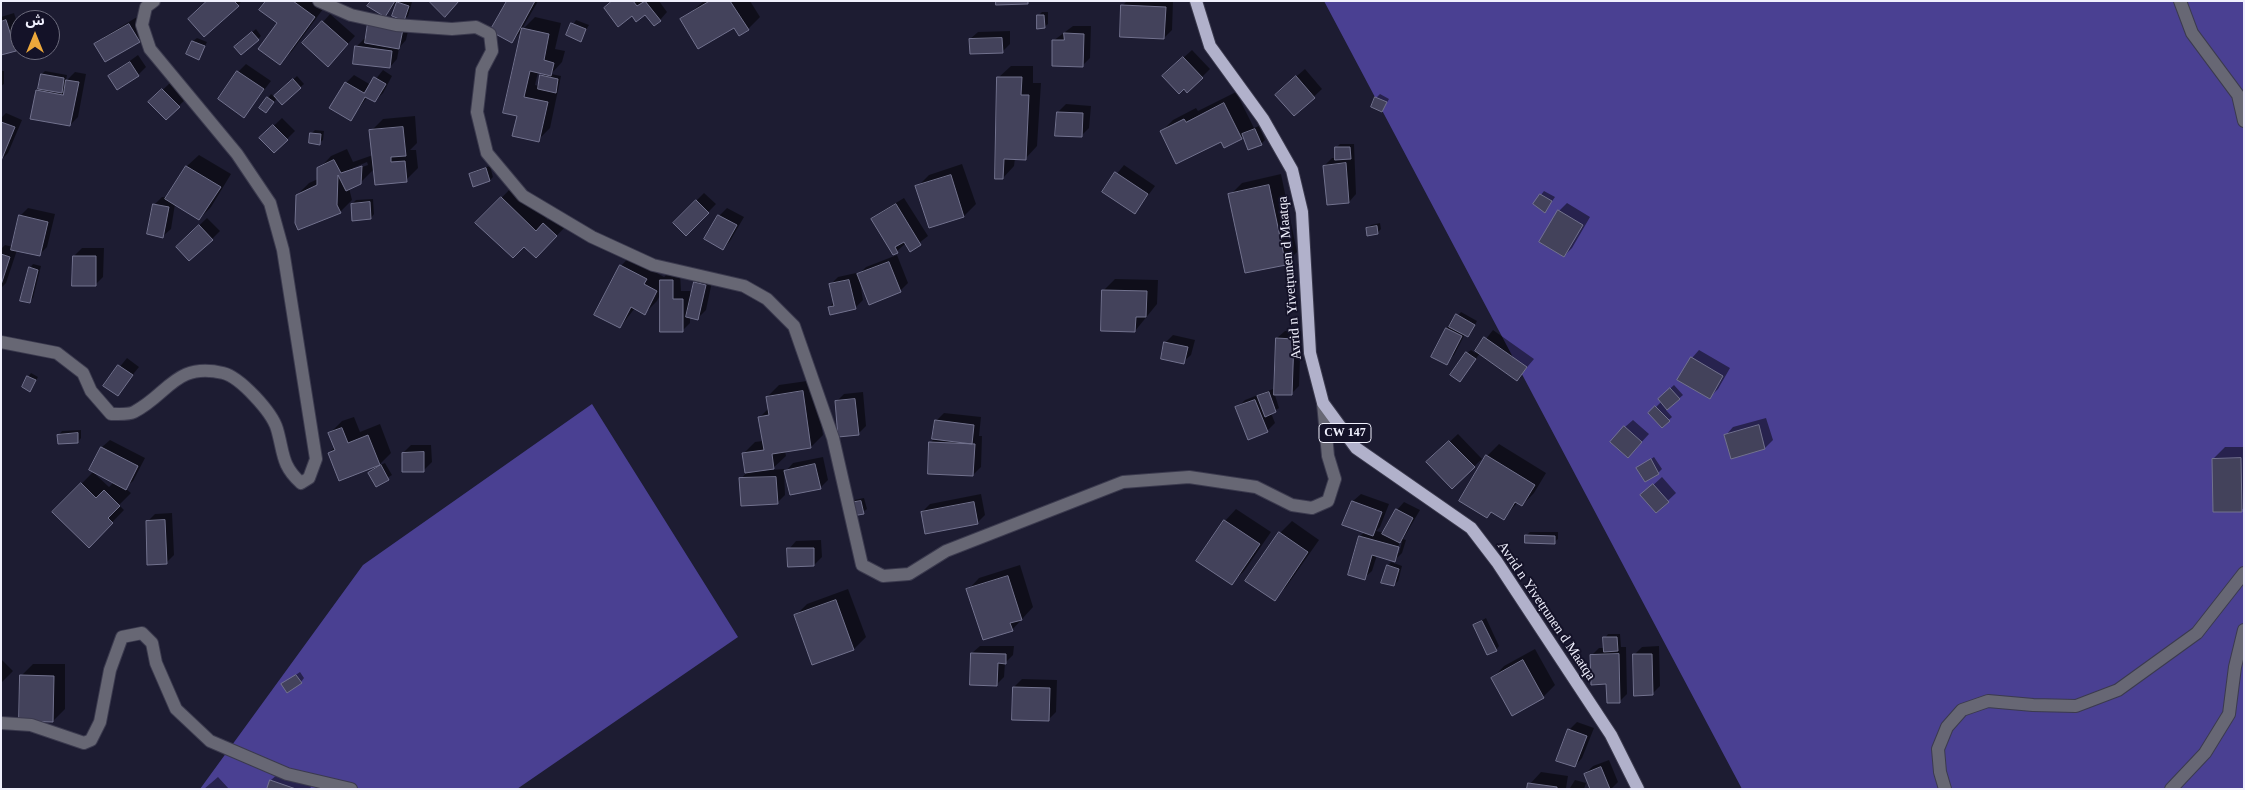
<!DOCTYPE html>
<html>
<head>
<meta charset="utf-8">
<style>
  body { margin:0 }
  #map { position:relative; width:2245px; height:790px; overflow:hidden; background:#1d1c32; font-family:"Times New Roman","Noto Sans Arabic",serif }
  canvas { display:block }
  .frame { position:absolute; inset:0; border:2px solid #f0f0fd; pointer-events:none }
  .north { position:absolute; left:10px; top:10px; width:50px; height:50px; box-sizing:border-box; background:#141228; border:1px solid #6c6b7d; border-radius:50%; rotate:0deg; font-size:14px; font-weight:700; line-height:20px; text-align:center; color:#f0f0fd }
  .north::after { content:''; display:block; margin:auto; width:18px; height:22px; background:#eda83b; clip-path:polygon(50% 0,100% 100%,50% 72%,0 100%) }
</style>
</head>
<body>
<div id="map">
<canvas width="2245" height="790"></canvas>
<div class="frame"></div>
<div class="north">ش</div>
</div>
<script>
const ctx = document.querySelector('canvas').getContext('2d');
ctx.lineJoin = 'round';
function fillPath(path, color) { ctx.fillStyle = color; ctx.fill(path, 'evenodd'); }
function stroke(path, color, width, dash) { ctx.strokeStyle = color; ctx.lineWidth = width; ctx.lineCap = dash ? 'butt' : 'round'; ctx.setLineDash(dash || []); ctx.stroke(path); }
function drawText(font, color, halo, rows, align = 'center') {
  ctx.font = font + ' "Times New Roman",serif'; ctx.lineWidth = 4; ctx.setLineDash([]); ctx.textBaseline = 'middle'; ctx.strokeStyle = halo; ctx.fillStyle = color; for (const [text, x, y, turn = 0] of rows) {
    ctx.save(); ctx.translate(x, y); ctx.rotate((+turn || 0) * Math.PI / 180); ctx.textAlign = isNaN(turn) ? turn : align; if (halo) ctx.strokeText(text, 0, 0); ctx.fillText(text, 0, 0); ctx.restore();
  }
}
fillPath(new Path2D(`
  M1324,1H2244V789H1742Z
  M592,404L738,637L517,789H200L363,565Z`), '#4a4092');
fillPath(new Path2D(`
  M209,1H242L238,5Z
  M267,1H321L326,5L292,51L280,63L279,23Z
  M372,1H397L385,16Z
  M399,1L412,2L408,16L403,20L394,16Z
  M508,1H538L519,34L512,41Z
  M612,1H659L667,12L660,20L645,13L632,14Z
  M704,1H750L760,17L748,29L682,20Z
  M1127,1H1173L1172,30L1164,38L1122,6Z
  M1042,12H1048V24L1044,27L1038,16Z
  M14,13L20,32V45L15,50L1,54V17Z
  M330,14L355,36L336,57L323,22Z
  M137,17L147,34L139,41L96,44L104,37Z
  M535,17L561,23L555,49L565,51L562,62L551,74L561,76L550,128L538,140L518,115L523,29ZM538,72L544,73L539,86L535,85Z
  M576,20L589,25L580,40L567,35Z
  M410,22L406,40L399,48L397,59L390,67L356,47L364,39Z
  M1073,26H1091L1090,58L1083,65L1053,41Z
  M256,29L261,36L258,39L239,43Z
  M1010,31V44L1002,52L970,39L978,32Z
  M197,38L207,42L199,58L193,41Z
  M1192,50L1210,69L1202,77L1184,87L1172,68Z
  M138,55L146,67L138,75L109,76Z
  M246,64L271,81L244,116L238,72Z
  M1011,66H1033V83H1041L1037,146L1026,158H1015L1014,166L1003,178L999,77Z
  M1305,69L1322,89L1294,115L1284,87Z
  M383,70L392,76L383,93L375,101L368,96L351,119L346,83L354,75L371,85Z
  M1,71H4V84L1,86Z
  M45,71L67,75L66,81L75,72L86,74L78,117L70,125L37,90L39,88L42,74Z
  M297,76L304,84L282,103L277,98L269,108H260L271,94L275,97Z
  M171,82L186,99L166,118L150,102Z
  M1236,92L1254,128L1259,126L1265,140L1261,144L1244,135L1241,138L1221,140L1161,132L1173,120L1196,108L1198,111Z
  M1380,94L1389,99L1382,111L1376,98Z
  M1066,104L1091,106L1089,128L1081,136L1058,112Z
  M6,113L22,120L8,153L1,160V118Z
  M415,116L417,143L410,150H416L418,168L406,180L374,169L360,183L349,188L352,200L340,212L297,195L309,183L318,179L319,169L331,156L347,149L353,162L373,155L371,131L383,119ZM367,162L368,165L353,170V168Z
  M282,118L295,131L274,152L261,138Z
  M315,130L324,131L323,140L319,143L311,134Z
  M1340,144H1354L1356,194L1349,202L1324,166L1332,158H1337L1336,148Z
  M199,155L231,174L211,207L199,219L175,204L171,229L163,236L154,205L162,197L168,198L187,166Z
  M962,164L976,204L964,216L930,227L917,187L929,175Z
  M1124,165L1155,186L1135,213L1103,191Z
  M490,166L493,177L490,180L470,174L474,171Z
  M1281,174L1297,252L1285,264L1230,195L1242,183Z
  M513,186L548,220L556,212L568,224L536,257L524,245L477,223Z
  M1544,191L1555,197L1545,211L1534,204Z
  M704,193L716,204L686,235L674,223Z
  M904,198L928,236L910,250L906,243L894,254L873,220L881,212Z
  M373,199L374,214L371,218L352,204L356,200Z
  M1567,203L1590,217L1572,248L1564,256L1559,211Z
  M28,208L55,214L47,247L39,255L17,250L6,283L1,288V249L5,245L13,247L20,216Z
  M727,208L744,217L730,241L723,249L719,216Z
  M207,218L220,231L212,239H185Z
  M1380,223L1381,229L1377,233L1367,228L1371,225Z
  M82,248H104L103,277L95,285L74,256Z
  M632,254L658,267L655,272L664,277L669,273H680L681,291H690V300L695,283L703,275L713,277L706,310L698,318L690,316V323L682,331L661,293L657,301L645,313L635,308L620,327L621,266Z
  M897,255L908,283L900,291L859,276L863,300L855,308H829L834,302L830,285L838,277L856,273L857,276L866,267Z
  M33,264L41,266L33,298L29,302L30,268Z
  M1115,279L1158,280L1157,304L1135,331L1103,291Z
  M1461,312L1477,321L1471,332L1468,336L1465,334L1454,355L1446,363L1433,356L1447,328Z
  M1493,330L1534,359L1517,379L1480,353L1460,380L1467,353L1471,350L1475,353Z
  M1285,331H1301L1299,386L1291,394L1277,338Z
  M1173,335L1195,340L1191,355L1183,362L1165,343Z
  M1699,350L1730,368L1718,389L1710,397L1692,358Z
  M127,358L139,367L117,394L105,385Z
  M31,373L38,377L30,390L28,377Z
  M814,380L823,435L811,447L785,451L786,456L771,470L784,469L785,495L777,503L741,479L746,473L743,454L755,442L763,441L760,417L769,408L767,397L779,385Z
  M1674,385L1683,395L1666,410L1672,417L1662,426L1650,413L1661,402L1659,399Z
  M1273,389L1279,408L1271,413L1275,423L1267,431L1237,408L1245,400Z
  M863,392L866,426L858,434L836,402L844,394Z
  M944,413L981,417L979,436H982L981,467L973,475L931,442L934,439L936,421Z
  M354,417L360,432L380,424L391,453L378,466L385,463L392,475L376,485L369,473L377,465L329,453L335,447L330,433L342,421Z
  M1766,418L1773,440L1765,448L1732,457L1726,435L1733,427Z
  M1633,420L1649,434L1636,448L1625,427Z
  M81,430V438L78,442L59,435L62,431Z
  M1458,434L1482,459L1452,487L1428,462Z
  M110,440L145,458L133,481L125,488L131,493L119,505L124,510L89,546L54,512L93,472L109,487L114,482L90,470L102,447Z
  M1499,444L1546,473L1534,493L1522,505L1518,502L1504,518L1492,511L1487,516V456Z
  M411,445H431L432,462L424,470L403,453Z
  M2225,447H2244V508L2241,510L2213,459Z
  M823,457L828,480L820,488L786,471L793,463Z
  M1654,457L1662,469L1658,473L1638,468Z
  M1662,477L1676,493L1656,512L1650,488Z
  M981,494L985,515L977,523L922,512L930,504Z
  M1361,494L1389,504L1380,527L1376,531L1384,533L1397,510L1404,502L1420,510L1403,539L1406,540L1402,553L1394,561L1377,555L1372,571L1364,578L1349,574L1360,536L1365,532L1353,501ZM1400,541L1402,542L1399,553H1396Z
  M864,498L867,509L863,512L850,503L854,500Z
  M1236,509L1271,532L1244,571L1232,583L1225,521Z
  M172,513L174,555L166,563L147,522L155,514Z
  M1292,521L1319,540L1286,587L1274,599L1280,533Z
  M1530,532H1558V539L1554,542L1526,536Z
  M821,540L822,557L814,565L789,549L796,541Z
  M1391,562L1402,566L1398,581L1394,585L1388,566Z
  M1020,565L1033,607L1012,630L968,590L979,578Z
  M848,589L866,637L854,649L813,664L795,616L807,604Z
  M1486,618L1499,646L1496,650L1474,625Z
  M1608,634H1620L1621,647H1626L1627,694L1619,702L1591,656L1599,648H1605V638Z
  M980,646H1014L1013,655L1005,663L1004,677L996,685L972,653Z
  M1659,646L1660,686L1652,694L1634,655L1642,647Z
  M1535,649L1555,685L1543,697L1493,678L1504,666Z
  M1,659L13,671L1,683Z
  M33,664H65V709L53,721L21,676Z
  M300,672L304,678L301,682L287,681Z
  M1022,679L1057,680L1056,712L1048,720L1014,687Z
  M1577,722L1594,728L1582,758L1575,766L1569,730Z
  M1609,760L1618,782L1611,789H1591L1585,774L1593,766Z
  M1541,772L1568,776L1566,788H1570L1575,780L1586,783L1584,789H1529L1530,784Z
  M279,773L312,784L310,789H268L271,780Z
  M218,777L229,789H204Z`), '#0007');
const building = new Path2D(`
  M207,1H234L239,6L204,37L188,19Z
  M266,1H293L315,17L280,65L258,49L277,23L259,10Z
  M371,1H395L385,17L367,6Z
  M429,1H459L445,17Z
  M507,1H535L512,43L490,31Z
  M612,1H633L637,6L645,1L661,21L654,26L645,15L636,22L632,16L618,27L604,8Z
  M710,1H730L749,30L739,36L734,28L698,49L680,19Z
  M996,1H1028V4L996,5Z
  M397,2L409,6L404,21L392,16Z
  M1121,5L1166,7L1164,39L1120,37Z
  M1037,15H1044L1045,28L1037,29Z
  M6,20L16,51L1,55V22Z
  M322,21L348,44L328,67L302,43Z
  M368,23L403,29L399,49L365,43Z
  M571,23L586,29L581,42L566,35Z
  M129,24L140,42L105,62L94,44Z
  M522,28L549,34L544,60L554,63L551,76L530,71L524,97L548,102L539,142L512,136L517,116L503,113Z
  M252,32L259,40L241,55L234,47Z
  M1064,33L1084,34L1083,67L1052,66V40H1064Z
  M1002,38L1003,53L970,54L969,39Z
  M192,41L205,46L199,60L186,54Z
  M355,46L392,51L390,68L353,64Z
  M1183,57L1203,78L1187,93L1184,89L1179,94L1162,76Z
  M130,62L139,76L117,90L108,76Z
  M237,71L264,89L244,118L218,99Z
  M41,74L64,78L62,93L38,89Z
  M540,75L558,79L556,93L538,89Z
  M1296,76L1315,98L1294,116L1275,95Z
  M374,77L386,84L375,102L365,97L351,121L329,108L345,82L364,93Z
  M997,77H1022L1021,95H1029L1026,160L1004,159L1003,179H995Z
  M293,79L301,88L282,105L274,96Z
  M66,80L79,82L70,126L30,119L36,90L63,95Z
  M162,89L180,107L166,120L148,102Z
  M267,97L274,102L266,113L259,108Z
  M1375,97L1387,102L1382,112L1371,107Z
  M1224,103L1242,139L1224,148L1221,142L1176,164L1160,131L1184,119L1186,122Z
  M1057,112L1083,113L1082,137L1055,136Z
  M1,122L15,127L1,161Z
  M273,125L288,140L274,153L259,138Z
  M403,127L406,156L391,157V162L405,161L407,182L375,185L369,130Z
  M1255,129L1262,145L1248,150L1242,134Z
  M310,133L321,134L320,145L309,143Z
  M1335,147H1350L1351,159L1335,160Z
  M334,160L341,173L362,166L361,184L346,191L338,175L337,205L341,213L298,230L295,223L296,195L317,185V168Z
  M1346,163L1349,203L1327,205L1323,166Z
  M186,166L221,187L199,220L165,199Z
  M486,168L490,181L473,187L469,174Z
  M1115,172L1148,194L1135,214L1102,192Z
  M951,175L964,217L929,228L915,186Z
  M1269,185L1286,265L1245,273L1228,194Z
  M1540,194L1552,201L1545,213L1533,204Z
  M501,197L536,231L543,223L557,236L536,258L524,247L513,258L475,223Z
  M696,200L709,213L686,236L673,223Z
  M370,202L371,219L352,221L351,204Z
  M153,204L169,207L163,238L147,234Z
  M896,204L921,245L910,252L904,242L895,247L898,253L893,255L871,219Z
  M1558,210L1583,225L1564,257L1539,242Z
  M19,215L48,222L40,256L11,250Z
  M718,215L737,225L723,250L704,239Z
  M199,225L213,240L189,261L176,247Z
  M1377,226L1378,234L1367,236L1366,228Z
  M1,254L10,257L1,285Z
  M73,256H96V286H72Z
  M889,262L901,292L869,305L857,274Z
  M620,265L647,279L644,284L657,291L645,315L631,307L620,328L594,315Z
  M29,267L38,270L30,303L20,301Z
  M660,280H673V299H683V332H660Z
  M849,280L856,309L830,315L828,307L834,306L829,284Z
  M694,282L706,285L698,320L686,317Z
  M1102,290L1147,291L1146,317H1136L1135,332L1101,331Z
  M1456,314L1475,325L1468,337L1449,327Z
  M1446,328L1462,336L1447,365L1431,357Z
  M1484,337L1527,367L1517,381L1475,351Z
  M1276,338L1294,339L1292,395H1274Z
  M1164,342L1188,347L1184,364L1161,359Z
  M1466,352L1476,359L1460,382L1450,375Z
  M1691,357L1723,376L1710,399L1677,380Z
  M118,365L133,375L118,396L103,386Z
  M27,376L36,380L30,392L22,387Z
  M1670,388L1680,399L1667,410L1658,399Z
  M803,391L811,448L772,454L774,469L745,473L742,453L764,450L758,417L769,415L766,397Z
  M1269,392L1276,412L1265,417L1257,396Z
  M855,399L859,435L838,437L835,401Z
  M1255,400L1268,432L1248,440L1235,407Z
  M1655,406L1670,421L1662,428L1648,413Z
  M935,420L974,425L972,444L932,439Z
  M1759,425L1765,449L1731,459L1724,435Z
  M1624,426L1642,442L1628,458L1610,442Z
  M342,428L348,443L368,435L380,465L339,481L328,453L335,450L328,433Z
  M78,433V443L58,444L57,435Z
  M1449,441L1475,467L1452,489L1426,462Z
  M929,442L975,444L973,476L928,474Z
  M101,447L138,466L126,490L89,470Z
  M424,452V472H402V453Z
  M1486,455L1535,485L1522,506L1515,502L1504,520L1491,512L1487,518L1459,501Z
  M2241,458L2242,512H2213L2212,459Z
  M1651,459L1659,474L1645,482L1636,468Z
  M815,464L821,489L790,495L784,471Z
  M381,465L389,480L376,487L368,473Z
  M776,477L778,504L741,506L739,478Z
  M81,483L96,498L104,490L120,506L108,518L113,523L89,548L52,512Z
  M1653,484L1669,502L1656,513L1640,495Z
  M861,501L864,514L852,516L849,503Z
  M1352,501L1382,512L1373,536L1342,525Z
  M974,502L978,524L925,534L921,512Z
  M1396,509L1413,518L1400,543L1382,534Z
  M165,520L167,564L147,565L146,521Z
  M1224,520L1260,544L1232,585L1196,561Z
  M1279,532L1308,552L1275,601L1245,581Z
  M1525,535L1555,536V544L1525,543Z
  M1359,536L1399,547L1395,562L1372,555L1365,580L1348,575Z
  M787,548H814V566L788,567Z
  M1387,565L1399,569L1394,586L1381,583Z
  M1008,576L1022,620L1010,623L1013,631L983,640L966,589Z
  M836,600L854,650L812,665L794,615Z
  M1482,621L1497,651L1487,655L1473,625Z
  M1603,637H1617L1618,651L1604,652Z
  M971,653L1006,654V664L998,663L997,686L970,685Z
  M1619,654L1620,703H1607L1606,684L1591,685L1590,655Z
  M1633,654H1652L1653,695L1634,696Z
  M1523,660L1544,698L1512,716L1491,678Z
  M20,675L54,676L53,722L19,721Z
  M296,675L302,683L287,693L281,684Z
  M1013,687L1050,688L1049,721L1012,720Z
  M1568,729L1587,736L1575,767L1556,761Z
  M1601,767L1610,789H1590L1584,774Z
  M270,780L296,789H267Z
  M1528,783L1557,787V789H1527Z`);
fillPath(building, '#43425b');
stroke(building, '#72728e', 1);
const street = new Path2D(`
  M319,1L351,15L396,25L452,29L476,27L490,34L492,51L482,70L477,112L487,153L523,196L592,237L653,265L744,286L767,299L794,326L833,438L862,565L883,576L909,574L946,551L1123,482L1189,477L1256,487L1292,505L1312,508L1328,501L1335,479L1328,456L1323,403
  M2180,1L2192,33L2238,95L2244,121
  M1,342L57,353L83,373L91,391L111,414C118,414 128,415 134,412C169,394 175,362 223,373C240,377 272,412 277,429C284,453 281,465 301,483L309,478L316,459L283,250L270,203L237,154L150,49L142,25L146,7L154,1
  M1,723L31,725L84,743L91,740L100,722L110,670L122,637L142,633L152,643L156,663L176,709L210,741L287,774L351,789
  M1945,789L1940,772L1938,749L1947,727L1962,710L1988,701L2033,705L2076,706L2118,690L2197,633L2244,573
  M2171,789L2205,753L2229,714L2235,667L2244,630`);
const primary = new Path2D(`
  M1196,1L1210,46L1263,119L1292,170L1302,212L1310,353L1323,403L1356,448L1471,528L1497,562L1611,735L1638,789`);
stroke(street, '#3b3a4e', 14);
stroke(primary, '#3b3a4e', 14);
stroke(street, '#676774', 12);
stroke(primary, '#b1b1cb', 12);
for (const [x, y, w] of [
  [1345,433,52]
]) { const box = new Path2D(); box.roundRect(x - w / 2, y - 9.5, w, 19, 4); ctx.fillStyle = '#141228'; ctx.fill(box); stroke(box, '#f0f0fd', 1); }
drawText('bold 12px', '#f0f0fd', null, [
  ["CW 147",1345,433]
]);
drawText('14px', '#f0f0fd', '#141228', [
  ["Avrid n Yivetṛunen d Maatqa",1290,278,-95],
  ["Avrid n Yivetṛunen d Maatqa",1546,611,56]
]);
</script>
</body>
</html>
